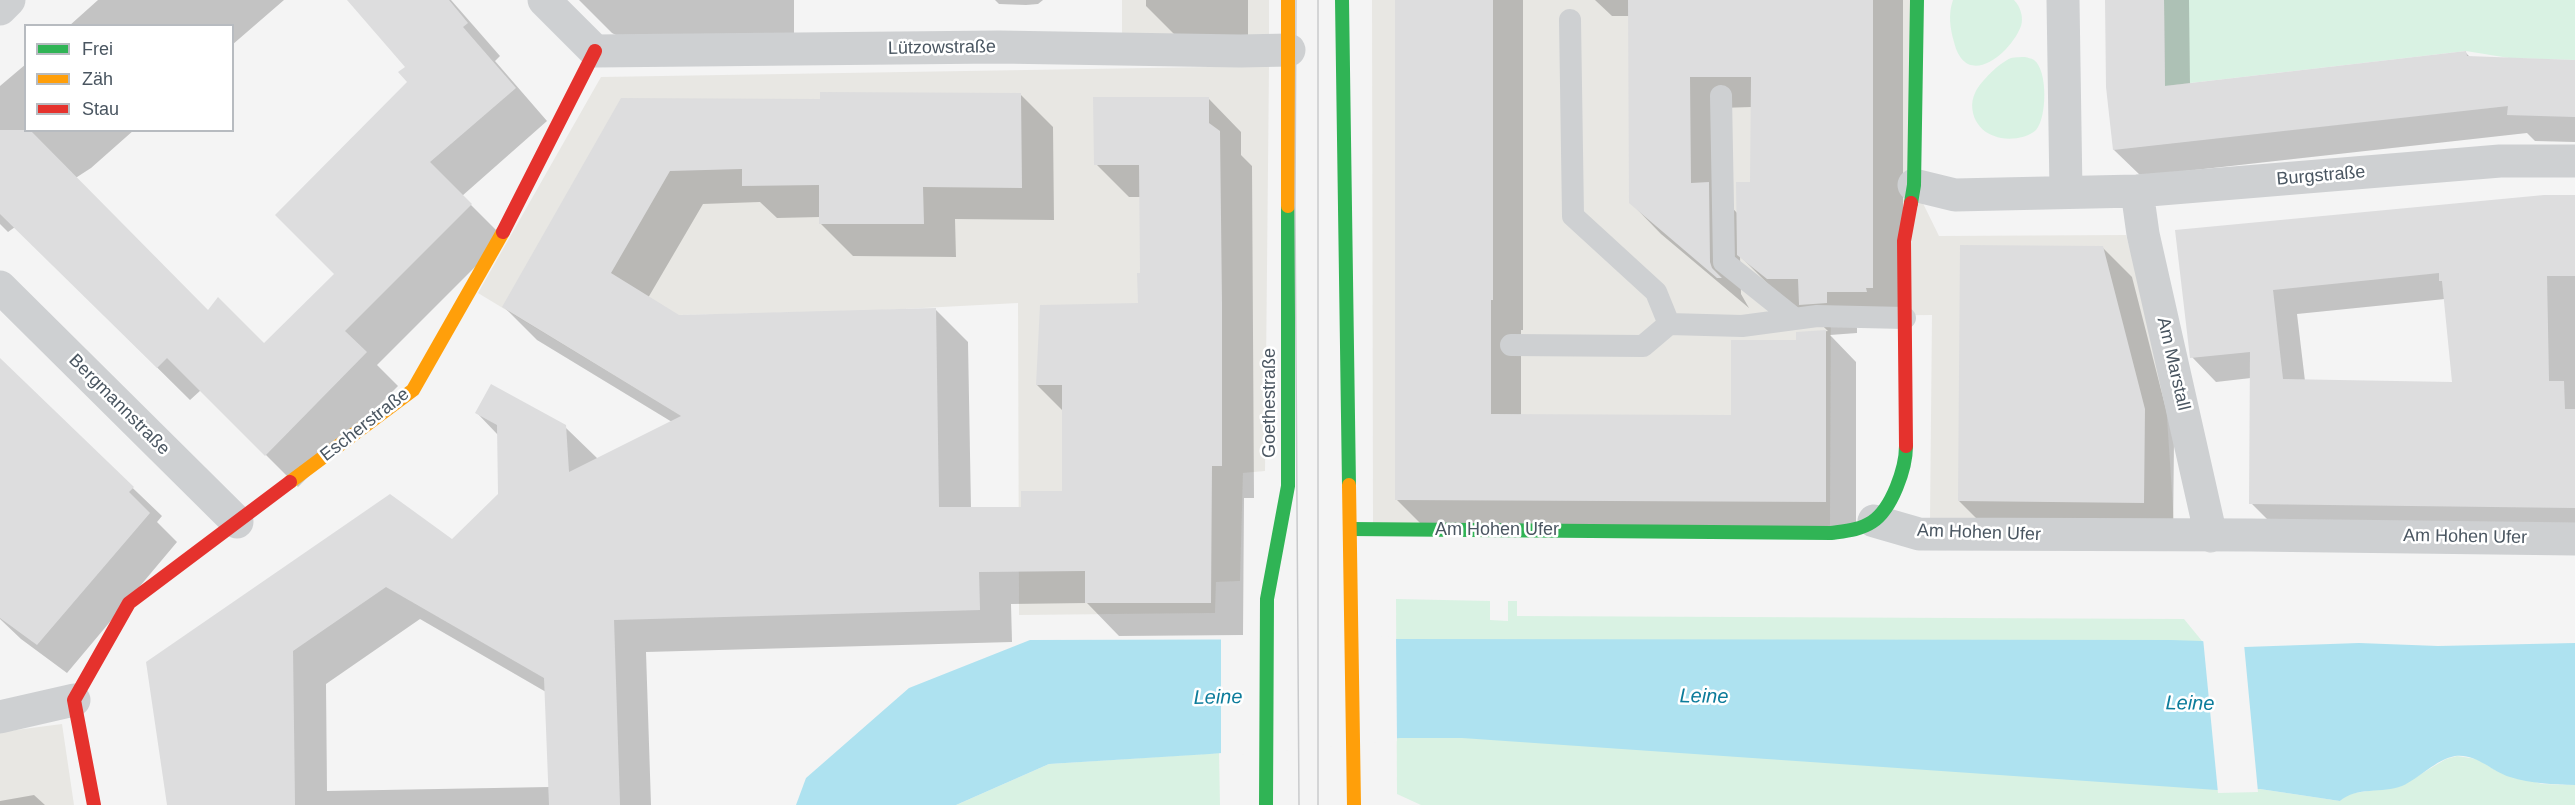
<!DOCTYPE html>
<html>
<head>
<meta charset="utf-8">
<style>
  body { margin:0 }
  #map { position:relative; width:2575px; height:805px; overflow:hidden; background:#f4f4f4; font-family:Arial,sans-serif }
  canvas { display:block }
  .legend { position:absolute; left:24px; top:24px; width:210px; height:108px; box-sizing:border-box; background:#fff; border:2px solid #b7bbc0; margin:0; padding:8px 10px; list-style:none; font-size:18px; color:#4a5661 }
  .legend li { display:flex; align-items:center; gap:12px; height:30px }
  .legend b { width:30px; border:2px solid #b7bbc0 }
</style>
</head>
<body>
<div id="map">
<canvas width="2575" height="805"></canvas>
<ul class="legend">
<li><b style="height:8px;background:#30b455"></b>Frei</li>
<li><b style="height:8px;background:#ff9f0a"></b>Zäh</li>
<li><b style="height:8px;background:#e5322d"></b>Stau</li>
</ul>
</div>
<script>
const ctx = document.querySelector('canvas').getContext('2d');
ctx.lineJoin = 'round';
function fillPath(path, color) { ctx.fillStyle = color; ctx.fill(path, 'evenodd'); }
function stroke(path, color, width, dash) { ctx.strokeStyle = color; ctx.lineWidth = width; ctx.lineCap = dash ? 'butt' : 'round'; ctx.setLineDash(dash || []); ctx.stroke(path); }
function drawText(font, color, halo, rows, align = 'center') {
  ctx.font = font + ' Arial,sans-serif'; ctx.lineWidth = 5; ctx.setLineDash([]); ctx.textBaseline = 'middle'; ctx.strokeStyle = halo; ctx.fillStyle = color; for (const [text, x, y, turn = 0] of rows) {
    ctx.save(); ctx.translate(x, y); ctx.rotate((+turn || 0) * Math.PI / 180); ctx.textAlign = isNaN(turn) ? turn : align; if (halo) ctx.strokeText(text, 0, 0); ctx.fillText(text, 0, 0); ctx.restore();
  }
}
fillPath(new Path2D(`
  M1122,0H1269V42L1122,41Z
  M1372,0H1917L1914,185L1939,236L2126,235L2164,372L2174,522L1930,521L1932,315L1831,316L1830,527L1373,523Z
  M1269,66L1265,471L1243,473L1240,581L1216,582L1215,613L1019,615L1018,303L865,311L679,315L681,416L478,293L601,77Z
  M62,724L74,805H0V732Z`), '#e8e7e3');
fillPath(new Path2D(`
  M1953,0H2014C2020,6 2024,17 2021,26C2011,53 1966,91 1954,42C1950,28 1948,14 1953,0Z
  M2164,0H2575V60L2509,58L2466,51L2165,86Z
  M2025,57C2028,58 2031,58 2034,60C2048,70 2047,118 2036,130C2027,138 2012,140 2001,138C1992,136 1983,132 1978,124C1972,116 1970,103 1975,93C1980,82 1999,63 2011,58C2015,57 2021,57 2025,57Z
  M1396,599L1490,601V620L1508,621V601H1517V616L2184,619L2202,641L2217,790L2260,789L2340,801L2348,794L2401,786L2446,759L2457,756L2477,759L2497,771L2542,784L2575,785V805H1421L1397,794Z
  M1219,753L1220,805H956L1049,764Z`), '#d9f2e3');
fillPath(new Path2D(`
  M1398,639L2171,640L2202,641L2245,647L2359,643L2438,646L2575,643V785C2553,784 2531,784 2510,777C2491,771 2476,753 2455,756C2435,760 2420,778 2402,786C2382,794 2357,786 2340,801L2260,789L2217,790L1462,738H1400L1210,754L1049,764L956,805H796L806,778L909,688L1030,640Z`), '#aee2f0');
fillPath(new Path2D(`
  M1396,636L1397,741L1221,756V638Z
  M2203,638L2244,644L2258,792L2218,793Z`), '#f4f4f4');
fillPath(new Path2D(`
  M98,0H284L232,45V26H69Z
  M362,0H451L500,56L495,61L547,121L462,196L504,238L377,365L398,386L298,487L201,390L190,400L15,227L8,232L0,224V86L26,64V130H134L91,168L74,179L208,312L264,345L336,274L409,82L407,67Z
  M579,0H794V42L638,46L612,33Z
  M995,0H1043L1038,4L1026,5L999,4Z
  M1146,0H1248V35H1175L1146,6Z
  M1397,0H1523V330H1521V416L1732,417L1798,342V334L1828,331L1805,309H1799L1770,286L1740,256L1741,294L1749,308L1661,234L1630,202L1629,16H1612L1595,0H1903V318L1857,322V333L1830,335L1856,362V532L1427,530L1396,499ZM1752,107V183L1738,214L1721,196L1720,108Z
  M2106,0H2189L2190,85L2466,53L2471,58L2575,61V142L2535,141L2527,133L2141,176L2114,150Z
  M1020,94L1053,127L1054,220L955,219L956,257L853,256L820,223V217L777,218L760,202L703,204L648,298L678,316L935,309L968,342L971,509H1023L1063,493V411L1037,385L1140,304L1141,197H1129L1096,164L1209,99L1241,132V155L1252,166L1254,498H1244L1243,635L1119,636L1087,603L1011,604L1012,642L646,652L651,805H168L148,663L452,541L500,494L498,435L477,413L565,427L598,459L672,422L537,340L504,307L621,100L821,101ZM420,619L546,692L549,787L327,791L326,684Z
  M2575,197V530L2276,528L2251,503V378L2216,382L2192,357L2177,232ZM2445,299L2453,384L2305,381L2297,314Z
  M2102,247L2132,277L2174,440L2173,532L1989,531L1959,501Z
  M0,361L162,516L157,522L177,542L67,673L21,639L0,619Z
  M34,795L45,805H0V801Z`), '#0003');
fillPath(new Path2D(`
  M347,0H449L468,23L463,27L516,88L430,162L472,204L345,331L367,352L265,456L167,358L157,368L0,214V130H30L208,310L218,297L264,343L334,274L275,215L407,82L398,72L405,67Z
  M1395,0H1493V300H1491V414L1731,415V340H1796V332L1826,330V502L1395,500Z
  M1628,0H1873V288H1866L1867,292H1827V303L1799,305L1798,279H1767L1737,255L1736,182H1750L1751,77H1690L1691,183L1709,182L1710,262L1712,268L1722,278H1717L1629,203Z
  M2105,0H2164L2165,86L2466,51L2467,56L2575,60V117L2507,115L2508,106L2113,150L2106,87Z
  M820,92L1021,93L1022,188L923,187L924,224H819V185L742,186V169L670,171L611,273L679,315L936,308L939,507H1021V491H1062V385H1036L1040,305L1138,303L1137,273H1140L1139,165H1094L1093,97H1209V123L1220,131L1222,303V466H1212L1211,603H1085V571L979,572L980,610L614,620L620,805H549L544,678L386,587L293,651L295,805H167L146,662L390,494L452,539L498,494L497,425L475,413L491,384L566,425L569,472L681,416L502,307L621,98L820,99Z
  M2544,195H2575V276H2547L2549,381H2564L2565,409H2575V508L2249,504L2250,352L2190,358L2175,230ZM2439,273V281H2442L2452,382L2283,379L2273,290Z
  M1960,245L2103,246L2145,409L2144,503L1958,501Z
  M0,358L134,487L129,492L150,513L37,645L0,618Z`), '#ddddde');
stroke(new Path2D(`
  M1570,20L1573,216L1656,292L1669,324
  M1721,96L1724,262L1794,318
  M1511,345L1643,346L1669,324L1742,326L1817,316L1905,318`), '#ced0d2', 22);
stroke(new Path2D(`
  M544,0L595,51L999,47L1240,51L1289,50
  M2063,0L2066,192
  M0,9L9,0
  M1914,185L1955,195L2137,191L2500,161H2575
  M2137,191L2143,234L2211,536
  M0,287L237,522
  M1874,521L1919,534L2251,535L2575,539
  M0,717L74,700`), '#ced0d2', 33);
stroke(new Path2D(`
  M1342,0L1349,485
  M1911,203L1914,185L1917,0
  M1351,529L1831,533C1845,531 1860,530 1872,522C1892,509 1906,468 1906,446
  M1266,805L1267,599L1288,486V206`), '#30b455', 14);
stroke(new Path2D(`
  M1288,0V206
  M290,482L413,390L503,232
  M1349,485L1354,805`), '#ff9f0a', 14);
stroke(new Path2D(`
  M503,232L595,51
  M1906,446L1904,241L1911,203
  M94,805L74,700L129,603L290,482`), '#e5322d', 14);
stroke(new Path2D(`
  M1296,0L1295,206L1299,805
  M1318,805V0`), '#c9cacc', 1.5);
drawText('18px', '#4a5661', '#fff', [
  ["Lützowstraße",942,48,-1],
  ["Burgstraße",2321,176,-5],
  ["Am Marstall",2173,364,77],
  ["Goethestraße",1270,403,-90],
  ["Bergmannstraße",119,405,45],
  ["Escherstraße",365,425,-38],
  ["Am Hohen Ufer",1497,530],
  ["Am Hohen Ufer",1979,533,2],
  ["Am Hohen Ufer",2465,537,1]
]);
drawText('italic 20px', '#0c7c9b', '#fff', [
  ["Leine",1704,697,1],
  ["Leine",1218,698,-1],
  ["Leine",2190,704,1]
]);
</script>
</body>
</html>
